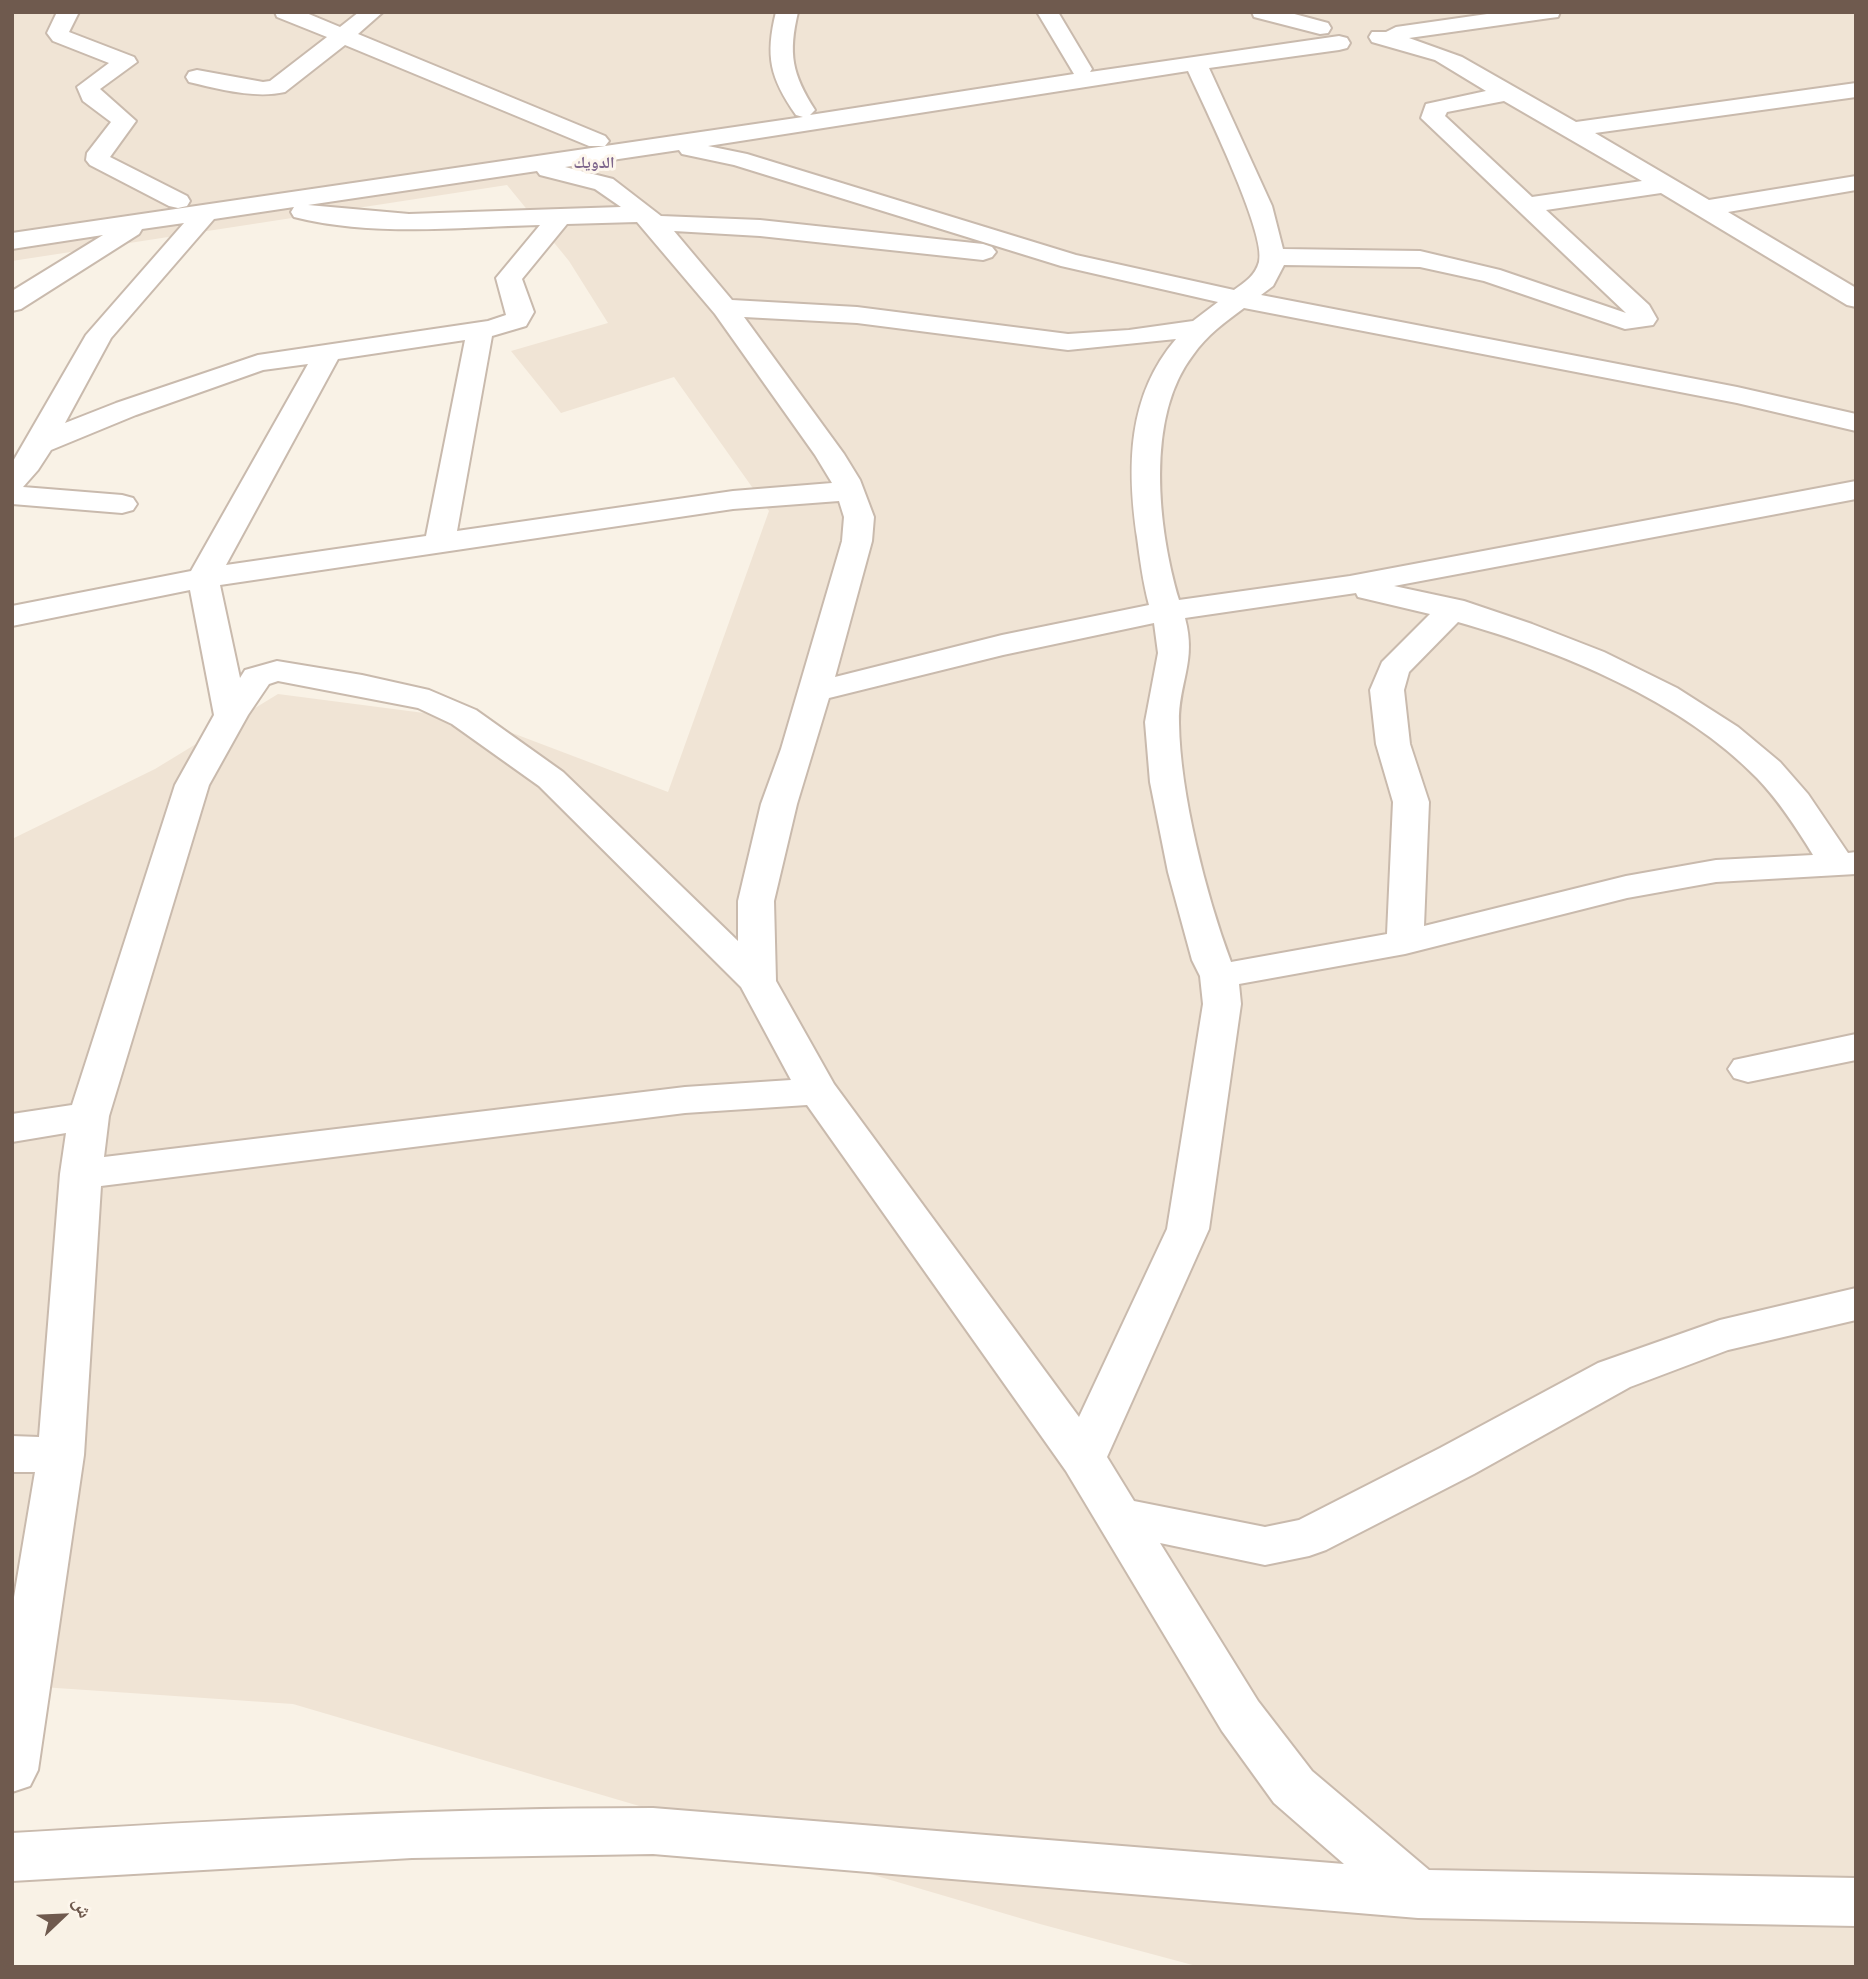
<!DOCTYPE html>
<html>
<head>
<meta charset="utf-8">
<style>
  body { margin:0 }
  #map { position:relative; width:1868px; height:1979px; overflow:hidden; background:#f9f2e6; font-family:Figtree,"Noto Naskh Arabic",sans-serif }
  canvas { display:block }
  .frame { position:absolute; inset:0; border:14px solid #6f5a4e; pointer-events:none }
  .north { position:absolute; left:28px; top:1881px; width:70px; height:70px; -webkit-text-stroke:5px #fdf6ec; paint-order:stroke; rotate:67deg; font-size:19px; font-weight:700; line-height:28px; text-align:center; color:#6f5a4e }
  .north::after { content:''; display:block; margin:auto; width:24px; height:32px; background:#6f5a4e; clip-path:polygon(50% 0,100% 100%,50% 72%,0 100%) }
</style>
</head>
<body>
<div id="map">
<canvas width="1868" height="1979"></canvas>
<div class="frame"></div>
<div class="north">ش</div>
</div>
<script>
const ctx = document.querySelector('canvas').getContext('2d');
ctx.lineJoin = 'round';
function fillPath(path, color) { ctx.fillStyle = color; ctx.fill(path, 'evenodd'); }
function stroke(path, color, width, dash) { ctx.strokeStyle = color; ctx.lineWidth = width; ctx.lineCap = dash ? 'butt' : 'round'; ctx.setLineDash(dash || []); ctx.stroke(path); }
function drawText(font, color, halo, rows, align = 'center') {
  ctx.font = font + ' Figtree,"Noto Naskh Arabic",sans-serif'; ctx.lineWidth = 6; ctx.setLineDash([]); ctx.textBaseline = 'middle'; ctx.strokeStyle = halo; ctx.fillStyle = color; for (const [text, x, y, turn = 0] of rows) {
    ctx.save(); ctx.translate(x, y); ctx.rotate((+turn || 0) * Math.PI / 180); ctx.textAlign = isNaN(turn) ? turn : align; if (halo) ctx.strokeText(text, 0, 0); ctx.fillText(text, 0, 0); ctx.restore();
  }
}
fillPath(new Path2D(`
  M12,12H1856V1967H1200L1040,1924L293,1704L12,1685V839L155,769L278,694L478,720L668,792L769,511L674,377L561,413L511,351L608,323L569,261L507,185L12,261Z`), '#f0e4d5');
const minor = new Path2D(`
  M57,12H79L69,32L134,57L137,62L100,89L136,121L110,157L187,196L190,201L187,206L178,208L169,206L90,165L86,160L87,153L111,122L83,101L77,87L109,63L53,41L47,33Z
  M275,12H304L340,27L359,12H383L358,34L605,136L609,141L605,146H589L345,45L285,92C255,99 219,89 189,82L186,77L189,72L197,70L263,82L270,81L327,37L277,17Z
  M776,12H798C788,54 792,74 815,110L810,115L1074,74L1037,12H1058L1092,69L1090,72L1339,36L1347,38L1350,43L1347,48L1339,50L1209,68L1272,206L1283,249L1420,251L1500,270L1626,313L1421,118L1426,104L1486,91L1435,60L1372,42L1369,37L1372,32H1386L1396,27L1501,12H1560L1558,17L1550,18L1409,38L1462,57L1576,122L1856,83V97L1595,133L1709,200L1856,176V190L1728,212L1856,288V307L1847,305L1661,193L1546,210L1649,305L1657,319L1653,325L1625,329L1484,281L1420,267L1284,265L1273,286L1261,295L1737,387L1856,414V431L1737,403L1244,308C1225,322 1207,335 1193,355C1145,417 1158,529 1179,600L1350,576L1856,481V499L1394,586L1464,601L1532,624L1604,652L1677,688L1738,727L1780,762L1808,794L1848,853L1856,852V874L1716,882L1627,898L1405,954L1239,984L1241,1004L1209,1229L1107,1457L1134,1501L1265,1527L1299,1520L1440,1448L1598,1363L1720,1320L1856,1288V1320L1728,1350L1630,1387L1474,1474L1326,1550L1309,1556L1265,1565L1160,1543L1258,1701L1312,1771L1429,1870L1856,1878V1926L1418,1918L653,1854L412,1858L12,1881V1833C226,1820 439,1808 653,1808L1344,1864L1274,1803L1222,1731L1066,1471L807,1105L685,1113L101,1186L84,1455L38,1770L30,1786L12,1792V1609L35,1472H12V1436L39,1437L60,1174L66,1133L12,1142V1114L72,1105L175,785L214,715L190,590L12,626V606L191,571L308,364L263,370L136,415L51,450L38,470L23,487L122,495L133,498L137,504L133,510L122,513L12,504V463L86,335L184,223L142,229L139,234L21,309L12,311V291L103,235L12,249V233L803,117L796,115C770,78 765,56 776,12ZM1188,71C1203,104 1267,234 1259,262C1255,276 1245,282 1234,290L1076,255L747,154L708,146ZM1504,101L1642,181L1532,197L1445,116L1447,112ZM679,150L682,154L734,165L1061,266L1218,302L1193,321L1129,330L1068,334L857,307L732,300L674,231L760,236L983,260L992,257L996,252L992,247L983,244L760,220L661,216L613,179L565,167ZM537,171L540,175L595,189L621,207L409,214L308,205ZM294,207L291,212L294,217C373,237 459,227 540,225L496,278L506,315L488,321L258,355L116,403L65,423L111,338L214,219ZM637,222L715,314L815,455L832,483L733,491L457,531L492,336L526,326L534,312L522,279L567,224ZM744,317L857,323L1068,350L1176,339C1127,396 1127,467 1137,537C1140,560 1143,583 1149,605L1002,635L835,677L872,541L874,517L860,480L844,454ZM465,340L426,536L226,565L338,359ZM839,501L844,517L842,541L781,749L761,804L738,901V941L563,772L476,710L429,690L362,675L277,661L245,670L240,678L220,585L733,509ZM1356,593L1358,597L1430,614L1382,662L1370,690L1376,744L1393,802L1387,934L1231,962C1206,895 1180,794 1179,723C1178,683 1197,662 1185,618ZM1458,622C1560,651 1681,700 1757,778C1779,801 1796,827 1813,855L1716,860L1626,876L1424,926L1429,802L1410,744L1404,690L1409,672ZM1154,623L1158,653L1145,722L1150,782L1168,872L1192,960L1200,976L1203,1004L1167,1229L1079,1417L834,1084L776,981L774,901L797,804L829,698L1003,655ZM278,681L418,708L452,724L539,786L741,987L791,1080L685,1087L104,1157L109,1116L209,785L248,715L269,684Z
  M1252,12H1287L1328,23L1331,28L1328,33L1320,34L1254,17Z
  M1856,1034V1060L1748,1082L1734,1078L1728,1069L1734,1060Z`);
stroke(minor, '#c9baad', 4);
fillPath(minor, '#fff');
drawText('bold 16px', '#7e668c', '#fdf6ec', [
  ["الدويك",594,163]
]);
</script>
</body>
</html>
